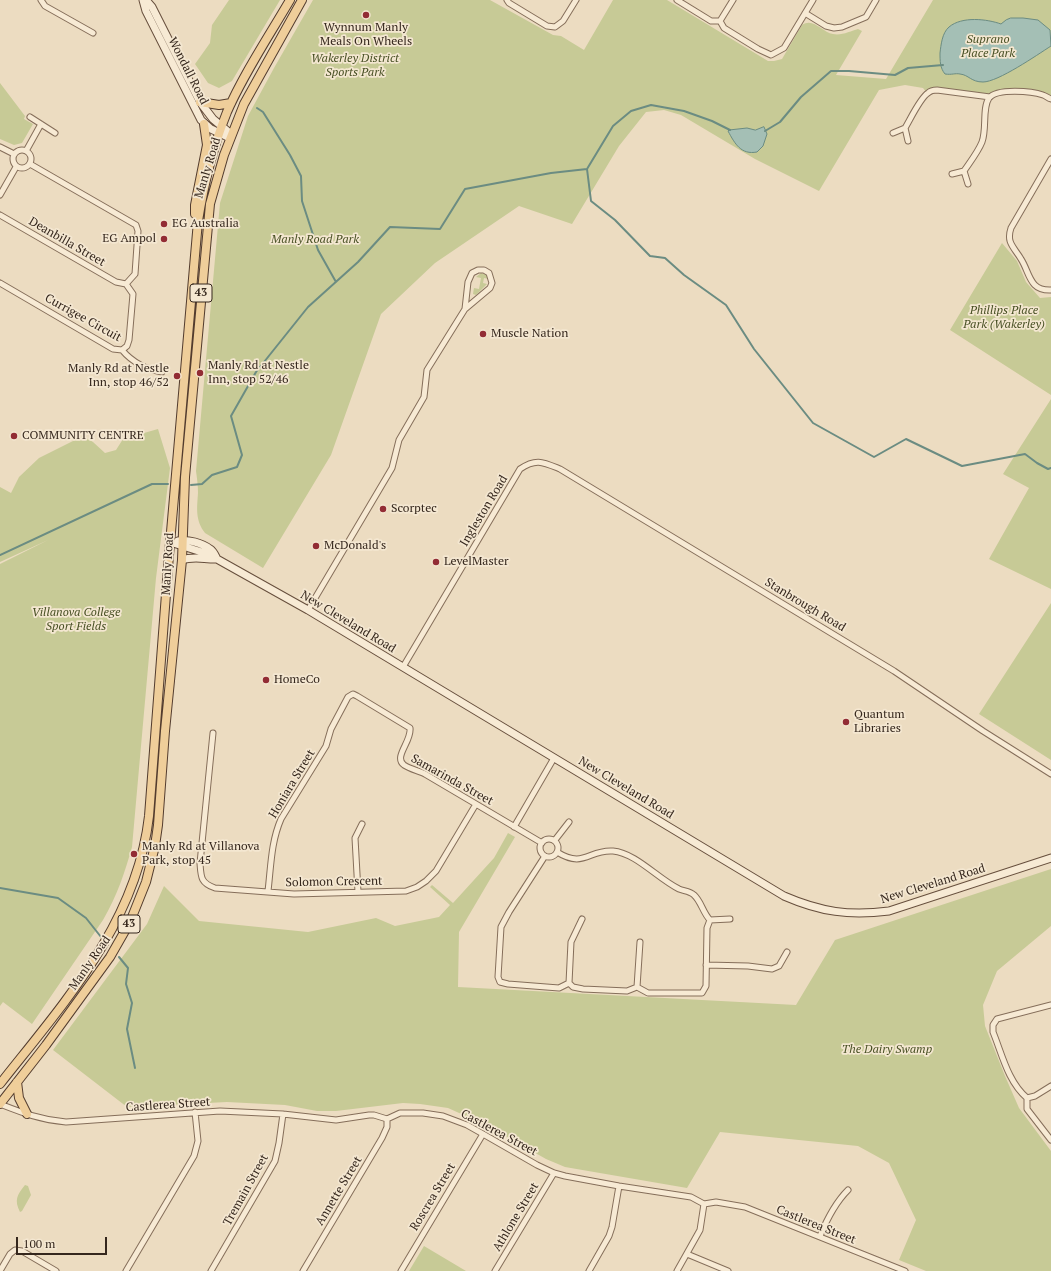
<!DOCTYPE html>
<html>
<head>
<meta charset="utf-8">
<style>
  body { margin:0 }
  #map { position:relative; width:1051px; height:1271px; overflow:hidden; background:#ecdcc1; font-family:"PT Serif",serif }
  canvas { display:block }
  .scale { position:absolute; left:16px; top:1237px; width:91px; height:18px; box-sizing:border-box; border:2px solid #35271d; border-top:0; padding-left:5px; font-size:12px; line-height:14px; white-space:nowrap; color:#35271d; -webkit-text-stroke:3px #f4e7d1; paint-order:stroke }
</style>
</head>
<body>
<div id="map">
<canvas width="1051" height="1271"></canvas>
<div class="scale">100 m</div>
</div>
<script>
const ctx = document.querySelector('canvas').getContext('2d');
ctx.lineJoin = 'round';
function fillPath(path, color) { ctx.fillStyle = color; ctx.fill(path, 'evenodd'); }
function stroke(path, color, width, dash) { ctx.strokeStyle = color; ctx.lineWidth = width; ctx.lineCap = dash ? 'butt' : 'round'; ctx.setLineDash(dash || []); ctx.stroke(path); }
function drawText(font, color, halo, rows, align = 'center') {
  ctx.font = font + ' "PT Serif",serif'; ctx.lineWidth = 3.5; ctx.setLineDash([]); ctx.textBaseline = 'middle'; ctx.strokeStyle = halo; ctx.fillStyle = color; for (const [text, x, y, turn = 0] of rows) {
    ctx.save(); ctx.translate(x, y); ctx.rotate((+turn || 0) * Math.PI / 180); ctx.textAlign = isNaN(turn) ? turn : align; if (halo) ctx.strokeText(text, 0, 0); ctx.fillText(text, 0, 0); ctx.restore();
  }
}
fillPath(new Path2D(`
  M229,0H280L232,81L219,88L208,83L195,64L210,43L212,25Z
  M313,0H490L553,35L561,36L584,50L613,0H667L768,61H774L782,59L802,25C813,17 822,32 833,34C841,36 851,31 858,29L862,31L836,75L886,79L933,0H1051V96C1037,89 1021,87 1006,90C1001,91 996,93 991,94C969,96 948,84 927,93L923,88L905,85L879,90L819,191L755,159L681,115L664,110L646,112L619,146L572,224L519,206L435,263L381,314L331,455L263,568L205,533C195,520 197,508 198,493C198,486 197,478 196,471L220,203L248,116L274,68Z
  M0,83L25,116L24,119L33,124L22,143L14,145L0,139Z
  M1002,243L1017,261L1026,282L1040,298L1051,297V395L950,330Z
  M481,273L487,275L489,279L484,278L483,283L487,284L476,295L473,294L474,288L479,289L481,278L476,277Z
  M1051,399V589L989,559L1029,488L1003,474Z
  M158,429L170,468L156,578L132,847C125,872 117,896 103,920L32,1024L3,1002L0,1006V564L48,540L0,562V487L11,493L19,477L39,458L83,436L93,442L105,453L116,450L123,439Z
  M1051,603V760L979,714Z
  M508,833L515,837L459,932L458,987L796,1005L835,940L1051,869V926L997,971L983,1005L985,1026L1005,1076L1019,1108L1051,1151V1271H926L899,1260L916,1220L889,1163L858,1146L720,1132L687,1188L565,1167L546,1159L488,1126L448,1108L420,1104L403,1103L336,1111H317L285,1105L227,1102L127,1107L53,1050L147,924L164,886L199,921L308,932L376,918L395,926L439,917L450,905L430,887L432,885L453,903L494,858Z
  M25,1185L28,1186L31,1195L22,1211L20,1212C14,1200 17,1195 25,1185Z
  M424,1246L466,1271H409Z`), '#c7ca96');
const water = new Path2D(`
  M1011,18H1023L1038,20L1050,30L1051,46C1037,55 998,82 983,82C971,82 969,75 960,74C955,73 952,75 945,74C940,68 940,61 940,53C941,45 942,33 949,27C962,16 987,19 1001,24L1006,20Z
  M764,127L767,134L763,146L757,152C741,155 735,144 728,131L729,130L747,128L755,130Z`);
fillPath(water, '#a4bfb5');
stroke(water, '#6b8c82', 1);
stroke(new Path2D(`
  M257,108L263,112L290,155L301,176L302,201L318,250L336,282
  M765,131L780,122L801,97L831,71H849L895,75L908,68L943,65
  M587,169L591,201L615,220L650,256L665,258L684,275L726,305L754,349L813,423L874,457L906,439L962,466L1025,454L1037,463L1048,469L1051,468
  M191,485L202,484L212,475L237,467L242,455L231,416L256,372L308,307L358,262L390,227L440,229L465,189L551,173L587,169L613,126L631,111L651,105L684,111L712,121L730,130
  M0,555L152,484H168
  M0,888L58,898L86,918L101,937
  M119,957L128,968L126,984L132,1003L127,1029L135,1068`), '#6b8c82', 2);
const street = new Path2D(`
  M41,0L45,6L93,33
  M507,0L509,3L547,26L555,27L563,21L576,0
  M677,0L711,21H720L724,28L758,49L771,55L784,48L813,0
  M805,13L826,26L834,28L842,27L866,17L876,0
  M720,21L733,0
  M30,117L55,133
  M905,128C910,120 920,98 928,93C930,91 934,90 937,90L990,97
  M893,133L905,128L908,141
  M0,147L14,154
  M13 159a9 9 0 1 1 18 0a9 9 0 1 1-18 0Z
  M26,151L41,124
  M1051,159L1011,228C1006,243 1014,247 1021,259C1030,273 1029,291 1051,290
  M964,171C970,162 978,152 982,142C987,129 982,108 989,98C997,88 1032,91 1043,95C1046,96 1048,98 1051,99
  M952,174L964,171L968,184
  M0,195L16,167
  M0,215L116,282L126,284
  M0,283L113,349L122,350L127,346L129,340L133,294L126,284L135,274L138,231L136,225L30,164
  M122,350C132,362 147,370 162,372
  M308,610L392,468L399,440L424,397L427,370L465,309L468,282L472,273L478,270H484L489,273L492,283L490,288L465,309
  M403,667L520,469C536,458 543,462 560,469L894,671L983,731L1051,774
  M213,733L200,863C201,876 200,883 215,888L294,894L406,891L417,887L426,881L436,871L476,804
  M514,827L554,758
  M540 848a9 9 0 1 1 18 0a9 9 0 1 1-18 0Z
  M555,840L569,822
  M545,856L509,912L501,927L498,977L500,982L508,984L559,988L569,983L573,987L583,989L627,991L637,987L648,993H702L706,986L707,928L710,920C703,913 701,901 694,895C690,891 684,891 679,889C658,879 636,853 613,851C589,849 584,869 557,852
  M268,891C271,866 271,842 281,819L326,746L331,729L348,697L353,694L357,696L410,728C412,741 393,757 404,765C410,769 419,771 425,774L542,843
  M358,892L355,838L362,824
  M710,920L730,919
  M706,965L748,966L772,969L779,966L787,952
  M569,983L571,942L582,919
  M637,987L640,942
  M1051,1005L997,1019L993,1025V1032C1002,1054 1008,1082 1027,1098L1035,1096L1051,1086
  M1027,1098V1109L1051,1140
  M0,1104C23,1113 41,1120 66,1122L220,1111L283,1114L336,1120L369,1115H374L387,1119L400,1113H423L443,1116L467,1125L483,1134L537,1165L554,1173L565,1176L619,1186L691,1197L704,1204L716,1202L745,1207L905,1271
  M820,1236C827,1219 835,1203 848,1190
  M687,1254L728,1271
  M0,1271L10,1254L15,1250L22,1251L56,1271
  M126,1271L194,1156L198,1141L195,1112
  M211,1271L275,1161L279,1143L283,1114
  M303,1271L382,1138L387,1127V1119
  M401,1271L483,1134
  M495,1271L554,1173
  M589,1271L609,1236L612,1227L619,1186
  M677,1271L700,1230L704,1204`);
const secondary = new Path2D(`
  M143,0L146,11L201,120L211,129L230,138
  M146,0L152,7L200,102L213,119L231,134
  M178,541C188,539 202,543 210,549C213,551 215,555 216,557
  M170,542L208,554L308,610L784,896C821,912 849,916 889,911L1051,858
  M182,560C193,556 203,559 215,559`);
const primary = new Path2D(`
  M200,102L219,105L231,103
  M195,214V205L207,145L204,124
  M17,1082L19,1098L27,1114
  M0,1084C63,1004 137,923 149,816L169,555L198,221C204,183 213,147 227,112C244,73 269,36 290,0
  M0,1104L46,1045L110,957L130,922L146,882L155,846L158,825L165,731L182,560L185,477L210,204L224,155L244,104L302,0`);
stroke(street, '#856e5a', 7);
stroke(secondary, '#674f3d', 9);
stroke(primary, '#533c2e', 10);
stroke(street, '#f7ead4', 5);
stroke(secondary, '#f7ead4', 7);
stroke(primary, '#efce9a', 8);
for (const [x, y, r, color] of [
  [366,15,4,"#922c34"],
  [164,224,4,"#922c34"],
  [164,239,4,"#922c34"],
  [483,334,4,"#922c34"],
  [200,373,4,"#922c34"],
  [177,376,4,"#922c34"],
  [14,436,4,"#922c34"],
  [383,509,4,"#922c34"],
  [316,546,4,"#922c34"],
  [436,562,4,"#922c34"],
  [266,680,4,"#922c34"],
  [846,722,4,"#922c34"],
  [134,854,4,"#922c34"]
]) { const dot = new Path2D(); dot.arc(x, y, r, 0, 2 * Math.PI); ctx.fillStyle = color; ctx.fill(dot); stroke(dot, '#f4e7d1', 1.5); }
for (const [x, y, w] of [
  [201,293,22],
  [129,924,22]
]) { const box = new Path2D(); box.roundRect(x - w / 2, y - 9, w, 18, 3); ctx.fillStyle = '#f4e7d1'; ctx.fill(box); stroke(box, '#35271d', 1); }
drawText('bold 11px', '#35271d', null, [
  ["43",201,293],
  ["43",129,924]
]);
drawText('12px', '#35271d', '#f4e7d1', [
  ["Wynnum Manly",366,28,"center"],
  ["Meals On Wheels",366,42,"center"],
  ["EG Australia",172,224],
  ["EG Ampol",156,239,"right"],
  ["Muscle Nation",491,334],
  ["Manly Rd at Nestle",208,366],
  ["Inn, stop 52/46",208,380],
  ["Manly Rd at Nestle",169,369,"right"],
  ["Inn, stop 46/52",169,383,"right"],
  ["COMMUNITY CENTRE",22,436],
  ["Scorptec",391,509],
  ["McDonald's",324,546],
  ["LevelMaster",444,562],
  ["HomeCo",274,680],
  ["Quantum",854,715],
  ["Libraries",854,729],
  ["Manly Rd at Villanova",142,847],
  ["Park, stop 45",142,861]
], 'left');
drawText('italic 12px', '#495125', '#f4e7d1', [
  ["Suprano",988,40],
  ["Place Park",988,54],
  ["Wakerley District",355,59],
  ["Sports Park",355,73],
  ["Manly Road Park",315,240],
  ["Phillips Place",1004,311],
  ["Park (Wakerley)",1004,325],
  ["Villanova College",76,613],
  ["Sport Fields",76,627],
  ["The Dairy Swamp",887,1050]
]);
drawText('12px', '#35271d', '#f4e7d1', [
  ["Wondall Road",188,71,63],
  ["Manly Road",208,168,-73],
  ["Deanbilla Street",67,242,30],
  ["Currigee Circuit",83,318,29],
  ["Ingleston Road",484,511,-59],
  ["Manly Road",168,564,-87],
  ["Stanbrough Road",805,605,31],
  ["New Cleveland Road",348,622,31],
  ["Samarinda Street",452,780,29],
  ["Honiara Street",292,784,-59],
  ["New Cleveland Road",626,788,31],
  ["Solomon Crescent",334,882,-1],
  ["New Cleveland Road",933,884,-17],
  ["Manly Road",90,963,-55],
  ["Castlerea Street",168,1105,-4],
  ["Castlerea Street",499,1133,28],
  ["Tremain Street",246,1190,-61],
  ["Annette Street",339,1191,-59],
  ["Roscrea Street",433,1197,-59],
  ["Athlone Street",516,1217,-59],
  ["Castlerea Street",816,1225,22]
]);
</script>
</body>
</html>
